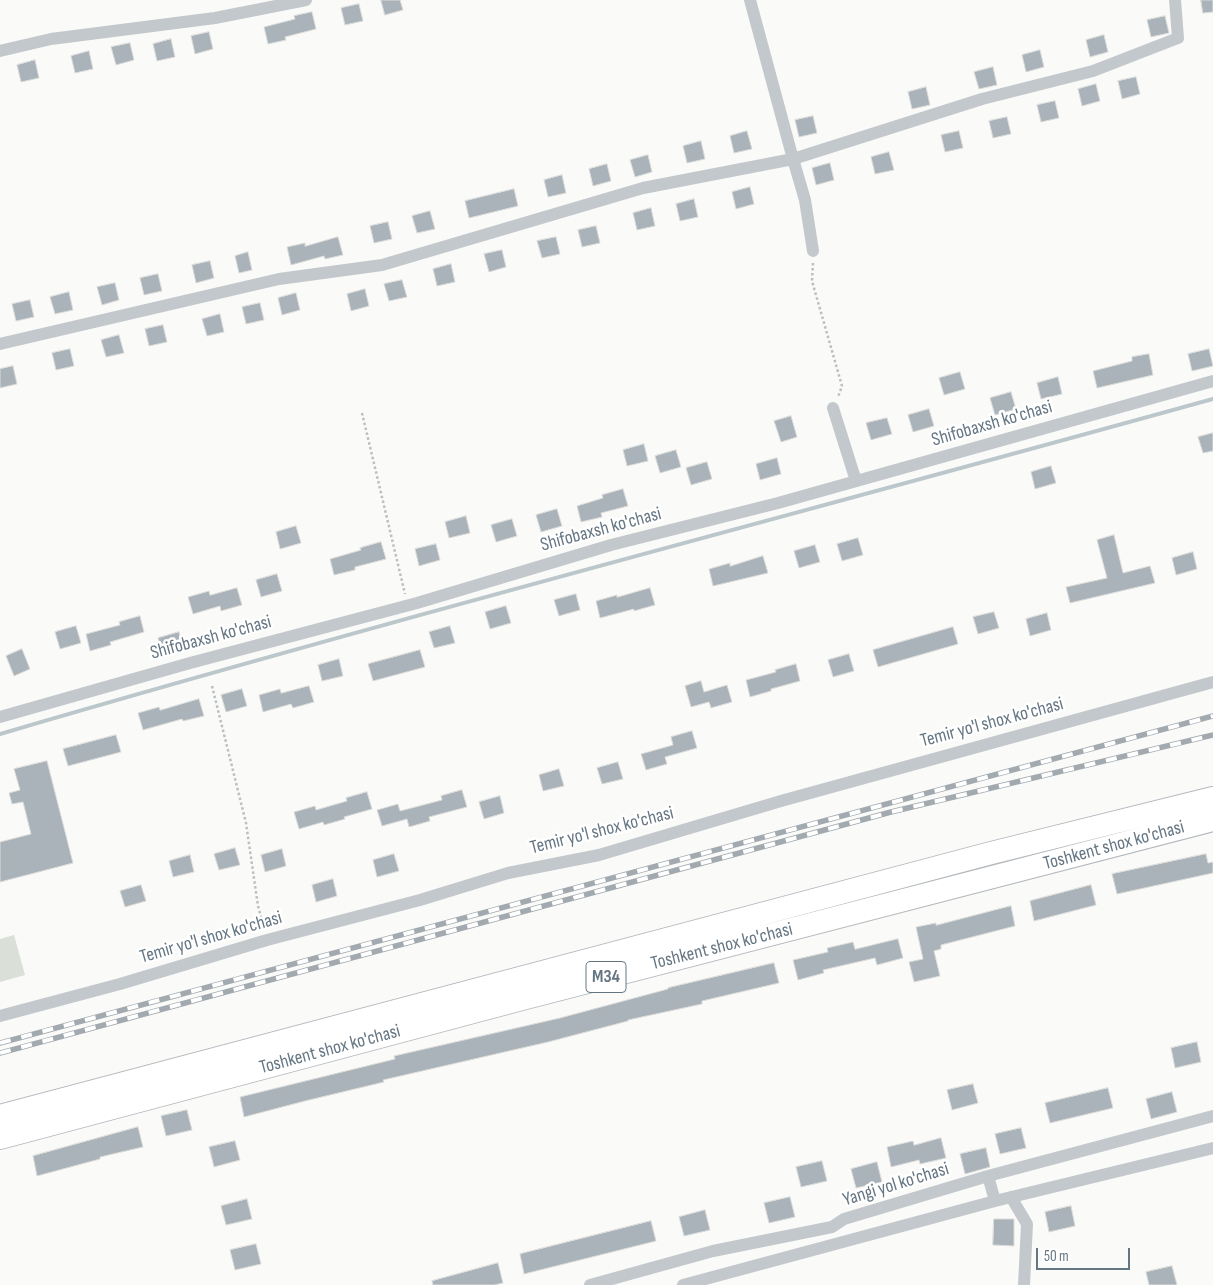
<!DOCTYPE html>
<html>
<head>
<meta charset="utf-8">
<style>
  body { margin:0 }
  #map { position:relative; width:1213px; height:1285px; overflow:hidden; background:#fafaf8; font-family:"Sofia Sans Condensed",sans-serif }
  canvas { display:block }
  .scale { position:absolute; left:1036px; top:1248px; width:94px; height:22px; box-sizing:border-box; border:2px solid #657683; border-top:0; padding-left:6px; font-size:15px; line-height:18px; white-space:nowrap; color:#657683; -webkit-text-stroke:4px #fff; paint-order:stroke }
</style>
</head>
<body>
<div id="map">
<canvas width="1213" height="1285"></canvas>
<div class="scale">50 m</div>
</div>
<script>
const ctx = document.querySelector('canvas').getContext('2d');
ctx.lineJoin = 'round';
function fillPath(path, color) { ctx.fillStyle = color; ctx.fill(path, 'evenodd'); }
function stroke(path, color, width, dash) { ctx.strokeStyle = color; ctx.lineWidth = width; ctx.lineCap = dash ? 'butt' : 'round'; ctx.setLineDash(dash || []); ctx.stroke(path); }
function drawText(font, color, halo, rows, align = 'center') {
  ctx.font = font + ' "Sofia Sans Condensed",sans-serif'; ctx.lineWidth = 5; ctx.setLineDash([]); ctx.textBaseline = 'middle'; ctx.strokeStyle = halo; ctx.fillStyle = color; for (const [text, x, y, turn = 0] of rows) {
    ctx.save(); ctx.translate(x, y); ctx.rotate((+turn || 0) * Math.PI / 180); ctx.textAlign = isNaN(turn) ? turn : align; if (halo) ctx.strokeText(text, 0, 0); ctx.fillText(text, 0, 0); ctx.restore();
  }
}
fillPath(new Path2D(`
  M14,935L25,975L0,982V939Z`), '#dadfd7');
stroke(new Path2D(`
  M0,734C403,616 809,511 1213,399`), '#bbc7cb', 4);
const building = new Path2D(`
  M381,0H400L403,10L385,15Z
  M1201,0H1213V12L1203,13Z
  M359,4L363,21L345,25L341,8Z
  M312,12L316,29L285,37L286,40L268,44L264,27L295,19L294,16Z
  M1165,16L1169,33L1151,37L1147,20Z
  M209,32L213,49L195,54L191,36Z
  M1104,35L1108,52L1090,57L1086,40Z
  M171,39L175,57L157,61L153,44Z
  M130,43L134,60L116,65L111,47Z
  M1040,50L1044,67L1026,72L1022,55Z
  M89,51L93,69L75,73L71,56Z
  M35,60L39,78L21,82L17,65Z
  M993,67L997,85L979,89L974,72Z
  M1136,77L1140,94L1122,99L1118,81Z
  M1096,84L1100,101L1082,106L1078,89Z
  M926,87L930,105L912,109L908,92Z
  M1055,101L1059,118L1041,122L1037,105Z
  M813,116L817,133L799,137L795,120Z
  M1007,117L1011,134L993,138L989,121Z
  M747,131L752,149L734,153L730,136Z
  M959,131L963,148L945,152L941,135Z
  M701,141L705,159L687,163L683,146Z
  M889,152L894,170L875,174L871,157Z
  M648,155L652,172L635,177L630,160Z
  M830,163L834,180L816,185L812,168Z
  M607,164L611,181L593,186L589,169Z
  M562,175L566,193L548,197L544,180Z
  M750,187L754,204L736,209L732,192Z
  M514,189L518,206L469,218L465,201Z
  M694,199L698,217L680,221L676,204Z
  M651,208L655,226L637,230L633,213Z
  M430,211L435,229L417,233L412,216Z
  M388,222L392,239L374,243L370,226Z
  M596,226L600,243L582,247L578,230Z
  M338,237L343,255L325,259L324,256L291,265L287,247L305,243V246Z
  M556,237L560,254L542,258L537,241Z
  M502,250L506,267L489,272L484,254Z
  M248,252L252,270L239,273L235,256Z
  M210,261L214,278L196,283L192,265Z
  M451,264L455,282L437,286L433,269Z
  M158,274L162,291L144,295L140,278Z
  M402,280L407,297L389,301L384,284Z
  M115,283L119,300L102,305L97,287Z
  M365,289L369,306L351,311L347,294Z
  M69,292L73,310L55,314L50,297Z
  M296,293L300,310L282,315L278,298Z
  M30,300L34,317L16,321L12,304Z
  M260,303L264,320L246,324L242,307Z
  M220,314L224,332L207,336L202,319Z
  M163,325L167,342L149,346L145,329Z
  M119,335L124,353L106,357L101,340Z
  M70,349L74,366L56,370L52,353Z
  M1209,349L1213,366L1192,371L1188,354Z
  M1149,354L1153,375L1097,388L1093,371L1132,361V357Z
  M13,366L17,384L0,388V369Z
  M960,372L965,389L944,395L939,378Z
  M1058,377L1062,394L1041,399L1037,383Z
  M1011,392L1016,409L995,415L990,398Z
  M929,409L934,426L913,432L908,415Z
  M791,416L797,437L781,442L774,421Z
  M887,418L892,434L871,440L866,423Z
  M1213,433V451L1203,453L1198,437Z
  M644,444L648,461L627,466L623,450Z
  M676,450L681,467L660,473L655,456Z
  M777,458L781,474L760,480L756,464Z
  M707,462L712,479L691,485L686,468Z
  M1051,466L1056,483L1035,489L1031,472Z
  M623,489L628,506L601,513L602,517L581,522L577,506L603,498L602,495Z
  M557,509L562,526L541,532L536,515Z
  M466,516L470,533L449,538L445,522Z
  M512,519L517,536L496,542L491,525Z
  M296,526L301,543L280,549L276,532Z
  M1114,535L1123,573L1150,566L1155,583L1070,603L1066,587L1107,578L1097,540Z
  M858,538L863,555L842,561L837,544Z
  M381,542L386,559L355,567V570L334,575L330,559L361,550L360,548Z
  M436,544L440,560L419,566L415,549Z
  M815,545L820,562L799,568L794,551Z
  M1193,552L1197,569L1176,575L1172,558Z
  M763,556L768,573L713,586L709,569L730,563V566Z
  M277,574L282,591L261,597L256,580Z
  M237,588L242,605L221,611L220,606L193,614L188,597L209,591L210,595Z
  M650,588L655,605L634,611V609L600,618L596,601L617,595V597Z
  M576,594L580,610L559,616L554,600Z
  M506,606L511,623L490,629L485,612Z
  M994,612L999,628L978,634L973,617Z
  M1047,613L1051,630L1030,636L1026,619Z
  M140,616L144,632L110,642L111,645L90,651L86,634L120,625L119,622Z
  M76,626L81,643L60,649L55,632Z
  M450,626L455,643L434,648L429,632Z
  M953,627L958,644L878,667L873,650Z
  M179,632L183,649L162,655L158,638Z
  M22,649L30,669L14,676L6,656Z
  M420,650L425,667L373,681L368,664Z
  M849,654L854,671L833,677L828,660Z
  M339,659L343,676L322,681L318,665Z
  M796,664L800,681L771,689V691L750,697L746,680L776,672L775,670Z
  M701,681L704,692L727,685L732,702L711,708L709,702L691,707L685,686Z
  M309,686L314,702L293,708L291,704L263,712L259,695L280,689L281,693Z
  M242,689L247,706L226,712L221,695Z
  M199,699L204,716L183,721L182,719L143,730L138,713L159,707L160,710Z
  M692,731L697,748L665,757L667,764L646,770L641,754L673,745L671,737Z
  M116,735L121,752L68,766L63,749Z
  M47,761L73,863L0,882V842L31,834L23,802L12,804L9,793L20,790L14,769Z
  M618,762L623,779L602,784L597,768Z
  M559,769L564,786L543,791L539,775Z
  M462,790L467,807L429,817L430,821L409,827L407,819L382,826L377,810L398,804L400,811L442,800L441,796Z
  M367,792L372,809L344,817L345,819L324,825L323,822L299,829L294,812L315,806L316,810L347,801L346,798Z
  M500,796L504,813L484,819L479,802Z
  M235,848L240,865L219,870L214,854Z
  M282,849L286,866L265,872L261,855Z
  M394,854L399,871L377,877L373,860Z
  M1206,854L1208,863L1213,862V873L1117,894L1112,874Z
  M190,855L194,872L173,877L169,861Z
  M333,879L337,896L316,902L312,885Z
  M141,885L146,901L125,907L120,891Z
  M1091,885L1096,905L1034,921L1030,901Z
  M1011,906L1015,926L941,945V949L934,951L940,976L914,982L909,962L923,959L916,927L936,923V925Z
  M898,939L903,958L877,965L875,958L823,970L824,973L798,980L793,960L828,952L827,948L853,942L855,949Z
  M774,963L779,983L702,1001V1004L628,1020V1021L548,1042L383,1080L384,1082L305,1101L244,1117L240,1097L395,1059L394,1056L560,1018L668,989V988Z
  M1197,1042L1201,1062L1175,1068L1171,1048Z
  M973,1084L978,1103L952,1110L947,1090Z
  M1108,1088L1113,1108L1050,1123L1045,1103Z
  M1172,1092L1177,1112L1151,1119L1146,1099Z
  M187,1110L192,1130L166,1136L161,1116Z
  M138,1127L143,1147L100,1157V1159L37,1176L33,1156Z
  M1021,1128L1026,1148L1000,1154L995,1134Z
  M941,1138L946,1158L920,1164L919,1160L891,1167L887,1147L913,1141L914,1145Z
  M235,1141L240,1160L214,1167L209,1147Z
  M986,1148L990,1167L965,1174L960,1154Z
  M822,1161L827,1181L801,1187L796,1167Z
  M877,1162L882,1182L856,1188L851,1169Z
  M790,1197L795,1217L769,1223L764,1203Z
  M247,1199L252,1219L226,1225L221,1206Z
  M1071,1206L1075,1226L1049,1232L1045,1212Z
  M705,1210L710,1230L684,1236L679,1217Z
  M994,1219H1014V1246L993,1245Z
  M651,1221L656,1241L524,1274L520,1254Z
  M256,1244L261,1264L235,1270L230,1250Z
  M498,1263L503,1283L494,1285H433L432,1281Z
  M1172,1266L1177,1285H1149L1146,1272Z`);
fillPath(building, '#aab3b9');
stroke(building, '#dcdcda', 1);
const highway = new Path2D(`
  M0,1116L991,853L1213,798
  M0,1138L522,999L1213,820`);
stroke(highway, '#b4b9bd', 24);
stroke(new Path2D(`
  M813,263L812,281L842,386L838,397
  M362,413L405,594
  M212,686L246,823L258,906L264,928`), '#bbbfc2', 2.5, [2.5, 2.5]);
stroke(new Path2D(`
  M750,0L793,159L982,99L1093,71L1178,38L1175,0
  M0,51L51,39L215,18L306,0
  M0,344L279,279L382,265L643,188L793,159L805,200L813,251
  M833,408L856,481
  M0,717L190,663L417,603L611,545L778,503L1213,381
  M0,1016L120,984L267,940L420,900L508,873L599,855L781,801L1213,682
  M988,1176L995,1201
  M1011,1197L1027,1224L1024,1285
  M590,1285L713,1251L832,1227L844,1219L988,1176L1213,1116
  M683,1285L995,1201L1213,1148`), '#c3c8cc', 12);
stroke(highway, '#fff', 22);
const rail = new Path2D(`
  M0,1043L1213,716
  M0,1053L891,812L1213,735`);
stroke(rail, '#a2aab0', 5.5);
stroke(rail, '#fff', 4, [11]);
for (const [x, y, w] of [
  [606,977,40]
]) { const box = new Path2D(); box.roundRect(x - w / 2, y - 15.5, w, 31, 4); ctx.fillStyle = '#fff'; ctx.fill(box); stroke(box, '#657683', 1); }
drawText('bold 18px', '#657683', null, [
  ["M34",606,977]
]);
drawText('19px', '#657683', '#fff', [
  ["Shifobaxsh ko'chasi",992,424,-16],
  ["Shifobaxsh ko'chasi",601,530,-15],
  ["Shifobaxsh ko'chasi",211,638,-15],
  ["Temir yo'l shox ko'chasi",992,723,-15],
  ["Temir yo'l shox ko'chasi",602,831,-14],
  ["Toshkent shox ko'chasi",1114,846,-15],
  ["Temir yo'l shox ko'chasi",211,938,-16],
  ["Toshkent shox ko'chasi",722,947,-14],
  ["Toshkent shox ko'chasi",330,1050,-15],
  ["Yangi yol ko'chasi",896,1185,-17]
]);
</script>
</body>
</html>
